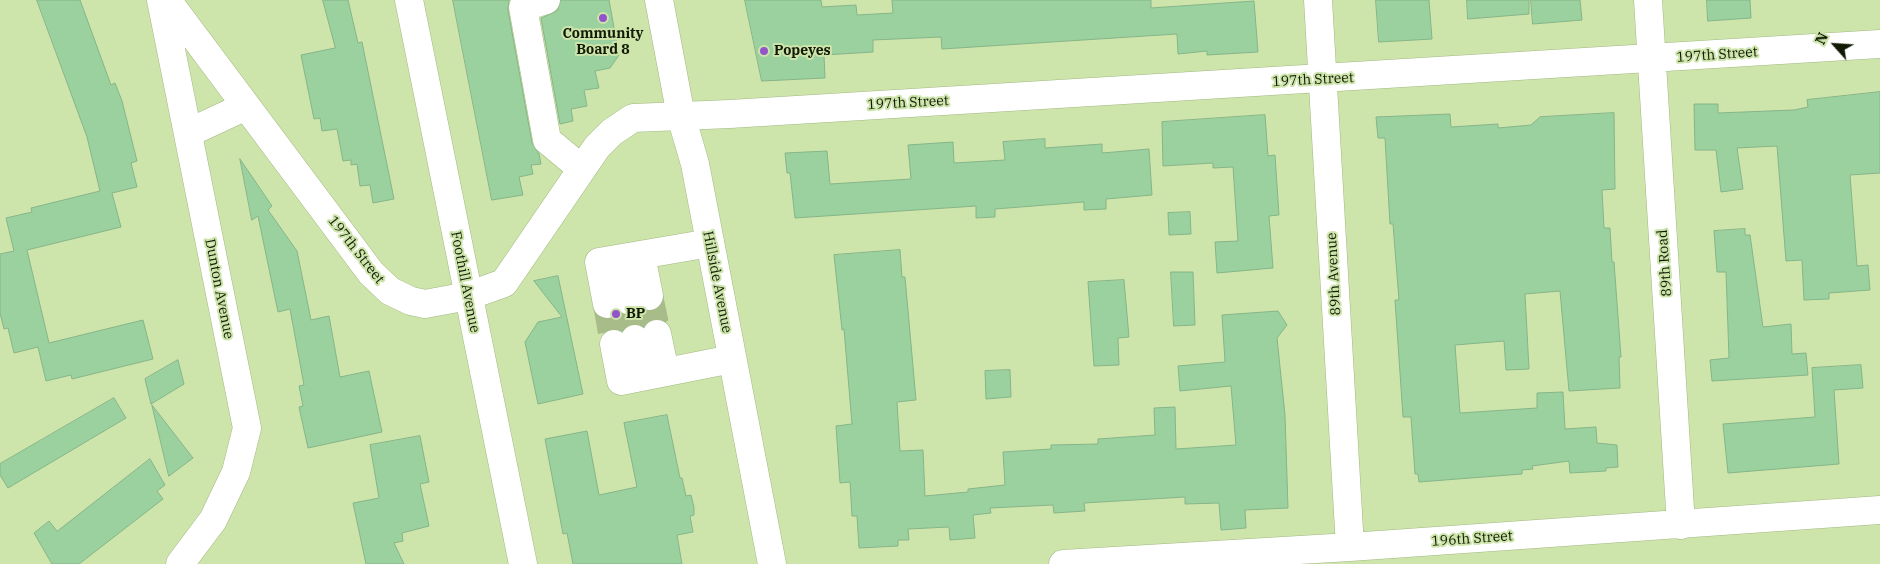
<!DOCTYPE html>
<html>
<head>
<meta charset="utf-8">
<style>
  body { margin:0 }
  #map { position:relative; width:1880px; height:564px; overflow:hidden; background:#cde5ab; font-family:"IBM Plex Serif",serif }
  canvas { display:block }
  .north { position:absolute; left:1810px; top:20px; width:50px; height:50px; -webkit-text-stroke:4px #cde5ab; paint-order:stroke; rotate:296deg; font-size:14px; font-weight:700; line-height:20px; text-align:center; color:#121a05 }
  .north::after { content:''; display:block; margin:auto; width:18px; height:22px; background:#121a05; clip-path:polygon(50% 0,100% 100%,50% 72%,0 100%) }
</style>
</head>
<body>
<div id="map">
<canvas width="1880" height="564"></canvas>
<div class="north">N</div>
</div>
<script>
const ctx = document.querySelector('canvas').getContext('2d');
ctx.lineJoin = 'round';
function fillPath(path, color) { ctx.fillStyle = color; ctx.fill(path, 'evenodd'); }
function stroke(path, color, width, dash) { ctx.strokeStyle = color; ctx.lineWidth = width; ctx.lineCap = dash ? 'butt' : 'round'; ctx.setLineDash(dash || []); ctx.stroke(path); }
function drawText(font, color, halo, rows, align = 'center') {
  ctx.font = font + ' "IBM Plex Serif",serif'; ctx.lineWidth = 4; ctx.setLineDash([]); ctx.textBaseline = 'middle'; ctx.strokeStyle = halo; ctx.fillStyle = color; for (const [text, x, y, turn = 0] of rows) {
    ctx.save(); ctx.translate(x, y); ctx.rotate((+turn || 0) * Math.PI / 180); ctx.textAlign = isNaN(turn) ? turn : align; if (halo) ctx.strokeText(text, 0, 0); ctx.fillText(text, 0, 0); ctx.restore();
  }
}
const building = new Path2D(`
  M37,0H80L111,85L115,83L122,101L137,161L131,163L137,187L112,193L121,227L27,250L49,343L143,320L153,359L72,379L71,375L46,381L38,347L14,353L8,328L4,329L0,313V254L14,251L6,218L32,212L31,208L100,191L87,137Z
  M323,0H348L358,43L362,42L394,199L373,203L370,185L360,186L357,164L351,165V160L343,161L337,129L322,131L320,118L314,119L301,55L335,48Z
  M453,0H509L508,10L532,143L539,154L541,164L531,165L533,174L519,177L523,195L492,200Z
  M561,0H609L619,55L610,68L595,71L599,88L584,90L587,106L571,109L573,121L560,124L541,18L557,11Z
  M745,0H821L822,7L856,5L857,15L893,13L892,0H1151V8L1254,1L1258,52L1207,55V51L1178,54L1177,34L942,49L941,37L873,40V52L824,55L825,78L762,81Z
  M1376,0H1429L1432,39L1379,42Z
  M1467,0H1529V14L1468,19Z
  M1531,0H1580L1582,20L1533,24Z
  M1707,0H1750L1751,18L1708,21Z
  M1880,92V173L1850,175L1857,266L1868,265L1870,290L1829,293V299L1804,300L1802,260L1786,261L1777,146L1737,148L1743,189L1721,192L1716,150H1695L1694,104H1718V113L1794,110L1808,107L1807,100Z
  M1614,113L1615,189L1602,190L1604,228H1610L1612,262H1614L1621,357H1619L1620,388L1569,391L1560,291L1525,294L1529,369L1506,370L1504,341L1455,345L1460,413L1537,408V393L1563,392L1565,429L1596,427L1597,443L1617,445L1618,467L1606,468V471L1570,473L1569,461L1532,466L1533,469L1522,470V474L1419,482L1418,474H1415L1411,417H1403L1395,300H1399L1393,224H1390L1385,138H1378L1376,117L1450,114L1451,127L1498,124V128L1531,125L1540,117Z
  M1265,115L1268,156L1275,155L1279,215L1269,216L1273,268L1217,273L1215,242L1238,241L1233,167L1213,168V163L1163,166L1162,122Z
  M1045,139V148L1102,144V153L1149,149L1152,195L1106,199V209L1084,210V202L995,209V217L976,218V206L795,218L790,173H787L785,153L827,151L830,184L911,179L908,145L953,142L954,163L1005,160L1003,142Z
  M240,159L272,206L268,210L297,251L311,320L329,316L340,377L369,371L382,432L308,448L299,407L303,406L299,386L304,385L290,309L278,312L258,216L252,220Z
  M1190,212L1191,234L1169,235L1168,213Z
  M1745,229V235H1750L1763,327L1791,324L1792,354L1806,353L1808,375L1712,381L1710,360L1729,358L1726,272H1717L1714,231Z
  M900,250L902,277H905L916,400L897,402L900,451L923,450L925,496L968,492V489L1005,485L1003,452L1051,449V445L1098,444V439L1155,435L1154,408L1175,407L1176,449L1236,445L1231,386L1180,391L1178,366L1225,362L1222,315L1278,311L1287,325L1277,338L1285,415L1288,508L1245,510L1246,528L1221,530L1219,503L1185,504V497L1084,503L1085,511L1054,513L1053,505L990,508L991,513L973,515L975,538L950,540L949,527L908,529L909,540H898V546L859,548L857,516H852L850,482L840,483L836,426L852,424L844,329L842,330L834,255Z
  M1171,272H1193L1195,325L1174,326Z
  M558,276L583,394L538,404L525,342L538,322L562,317L534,281Z
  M1124,280L1129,337L1118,338L1119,365L1094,366L1088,282Z
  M662,303L666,322L654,319L644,327L632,324L622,331L612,329L606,331L603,319H610L620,313L632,315L641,309L652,311Z
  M178,360L184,384L151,404L145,379Z
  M1861,365L1863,388L1834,390L1839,464L1728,473L1723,424L1815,417L1812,368Z
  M1010,370L1011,397L986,399L985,371Z
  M114,398L126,418L8,488L0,475V464Z
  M152,405L193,458L169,476Z
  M667,415L680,478H682L686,496L691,495L694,507V515L690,516L693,532L677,535L682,564H573L567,533L563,534L545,439L587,431L599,495L637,487L624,423Z
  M420,436L429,482L420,484L429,526L402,533L403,541L394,543L404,564H366L353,503L379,498L370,445Z
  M150,459L165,485L157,491L163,499L79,564H52L34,533L49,521L57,531Z`);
fillPath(building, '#9bd19f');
stroke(building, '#86b488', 1);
stroke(new Path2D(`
  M649,296L657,334
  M628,300L635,339
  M607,304L614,344`), '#a8bc8a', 28, [28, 14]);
const minor = new Path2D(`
  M161,0L247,428L236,472L213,520L180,564
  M167,0L371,273L390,291L411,301L425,304L468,296L504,283L597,147L612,132L633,118L730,114L1880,44
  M409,0L523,564
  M546,0L523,7L547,140L582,169
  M1318,0L1350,547
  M1648,0L1681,525
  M188,133L246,106
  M641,255L649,296
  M619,259L628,300
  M607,304L599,262L710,243
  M657,334L665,372
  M635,339L643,376
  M614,344L621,381L732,359
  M1063,564L1350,547L1880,510`);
const major = new Path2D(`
  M659,0L681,116L695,164L772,564`);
stroke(minor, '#a2b881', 29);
stroke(major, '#a2b881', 29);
stroke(minor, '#fff', 28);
stroke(major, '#fff', 28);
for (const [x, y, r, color] of [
  [603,18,5,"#9354ca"],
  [764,51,5,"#9354ca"],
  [616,314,5,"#9354ca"]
]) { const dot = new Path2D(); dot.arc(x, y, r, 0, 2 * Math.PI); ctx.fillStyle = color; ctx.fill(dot); stroke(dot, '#cde5ab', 2); }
drawText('bold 14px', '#121a05', '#cde5ab', [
  ["Community",603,34,"center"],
  ["Board 8",603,50,"center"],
  ["Popeyes",774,51],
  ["BP",626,314]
], 'left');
drawText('14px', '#121a05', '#cde5ab', [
  ["197th Street",1717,55,-4],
  ["197th Street",1313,80,-3],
  ["197th Street",908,103,-3],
  ["197th Street",356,250,52],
  ["89th Road",1665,263,-94],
  ["89th Avenue",1334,274,-93],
  ["Foothill Avenue",465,282,79],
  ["Hillside Avenue",717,282,79],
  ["Dunton Avenue",219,289,79],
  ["196th Street",1472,539,-4]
]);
</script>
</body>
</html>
